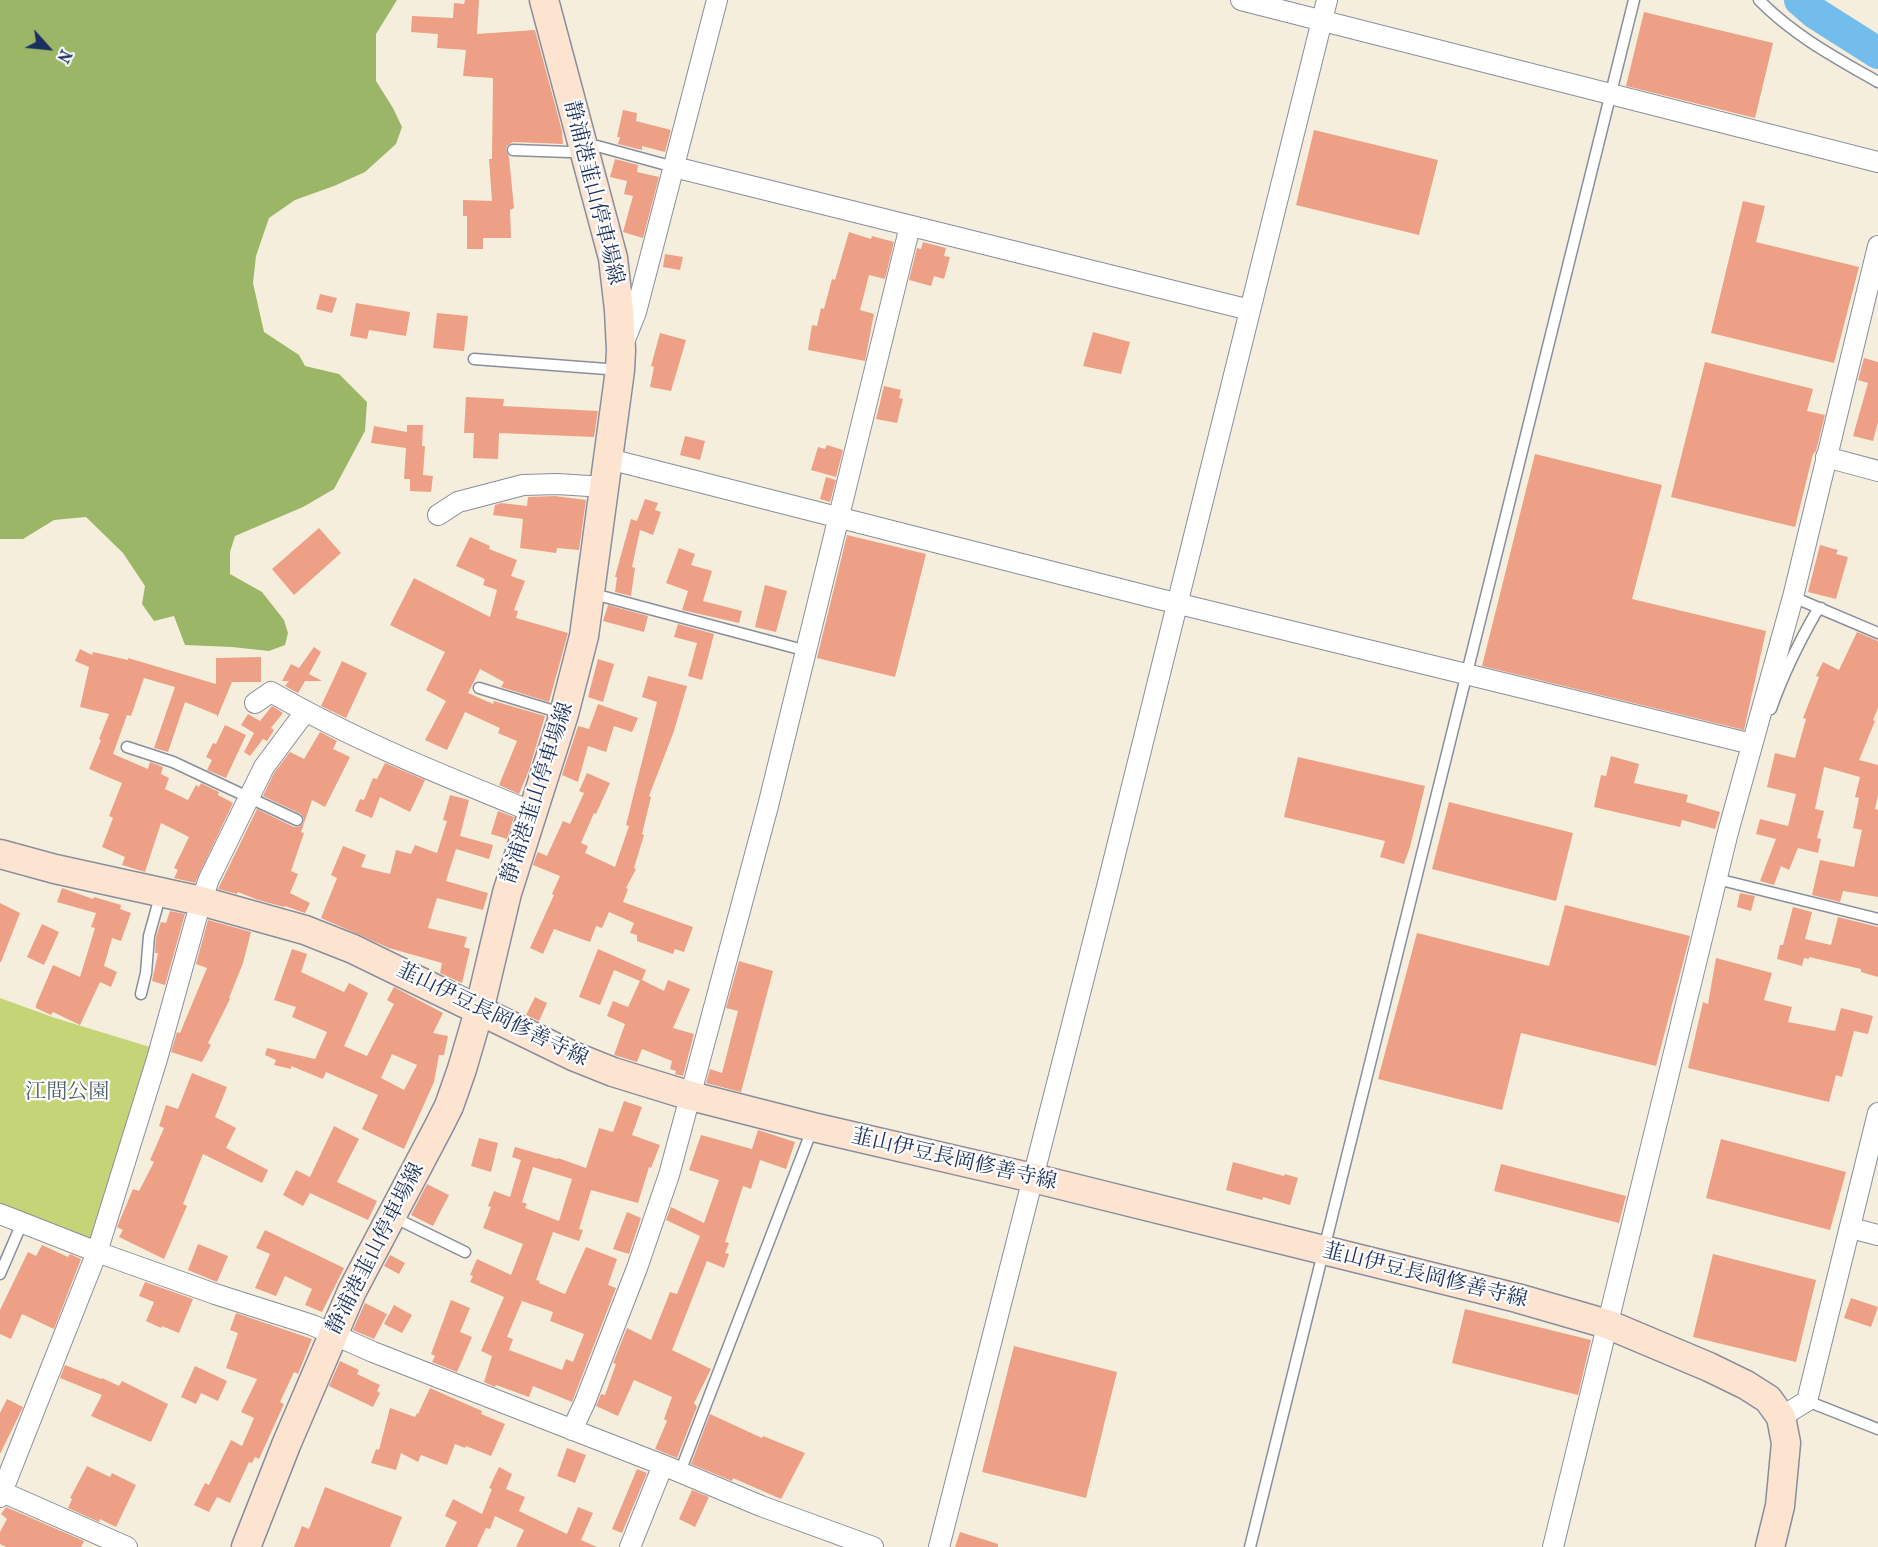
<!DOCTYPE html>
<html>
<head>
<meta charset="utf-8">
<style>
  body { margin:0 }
  #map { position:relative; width:1878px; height:1547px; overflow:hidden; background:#f5eedc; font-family:"IM FELL French Canon",serif }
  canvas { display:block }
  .north { position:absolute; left:18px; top:18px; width:60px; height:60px; -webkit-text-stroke:4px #fff; paint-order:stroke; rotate:117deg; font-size:16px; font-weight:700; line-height:24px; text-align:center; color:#1b2f5e }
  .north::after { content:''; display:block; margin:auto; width:21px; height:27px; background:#1b2f5e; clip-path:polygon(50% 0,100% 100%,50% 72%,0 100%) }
</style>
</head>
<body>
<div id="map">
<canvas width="1878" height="1547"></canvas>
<div class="north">N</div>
</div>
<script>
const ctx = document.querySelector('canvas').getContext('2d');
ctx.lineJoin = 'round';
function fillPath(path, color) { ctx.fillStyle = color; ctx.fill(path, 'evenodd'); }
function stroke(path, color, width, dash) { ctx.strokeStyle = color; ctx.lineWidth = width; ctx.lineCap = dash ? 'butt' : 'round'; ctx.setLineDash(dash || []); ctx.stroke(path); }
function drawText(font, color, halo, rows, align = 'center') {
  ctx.font = font + ' "IM FELL French Canon","Noto Serif JP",serif'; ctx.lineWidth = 4.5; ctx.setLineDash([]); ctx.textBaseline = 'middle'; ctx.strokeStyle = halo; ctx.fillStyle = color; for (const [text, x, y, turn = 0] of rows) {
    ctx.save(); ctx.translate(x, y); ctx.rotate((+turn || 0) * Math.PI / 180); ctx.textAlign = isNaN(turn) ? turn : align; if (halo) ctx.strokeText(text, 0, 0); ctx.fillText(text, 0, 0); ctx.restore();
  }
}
fillPath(new Path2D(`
  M0,998L55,1018L150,1047L97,1226H95L88,1243L0,1208Z`), '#c5d476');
fillPath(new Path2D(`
  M0,0H397L376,34V81L393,108L402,127L396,144L365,172L334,186L295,200L269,218L256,256L253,283L264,332L299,355L305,366L339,374L367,402L365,431L334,489L303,507L235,536L230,552V574L262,592L284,620L288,633L285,645L269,651L232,647L185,645L174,616L154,621L142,604L145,586L123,553L86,517L54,520L23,539H0Z`), '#9cb667');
stroke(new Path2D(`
  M1800,0L1815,13L1878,53`), '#73bdec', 32);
fillPath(new Path2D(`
  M465,0H479L477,34L535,30L562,131L563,144L513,142L507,146L506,150L509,157L514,208L510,210L511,238H483V249H467V216H463V200L492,201L489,159H492L493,78L463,76L466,50L437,48L438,34L411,32L412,16L453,18L454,3L464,4Z
  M1644,12L1773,43L1755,118L1626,86Z
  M623,110L637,113L636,121L671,130L665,152L642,146V150L618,144L620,137H617Z
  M1314,130L1438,160L1419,235L1296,205Z
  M615,159L638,165L637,172L659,177L643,238L623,232L633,196L624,194L627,181L610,177Z
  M1743,201L1765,206L1756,242L1859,267L1834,363L1711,333Z
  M849,232L871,239L872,236L894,242L885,279L869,275L860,310L874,314L865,361L808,350L812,325L817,326L821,308L824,309L832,279L835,280Z
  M923,242L946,248L944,256L950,257L944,279L934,276L931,286L909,280L917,248L921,249Z
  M665,254L683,257L680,270L663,267Z
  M320,294L337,298L332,313L316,309Z
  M356,303L410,312L406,336L369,330L367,339L350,336Z
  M437,313L468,316L464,351L433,348Z
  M1093,332L1130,342L1121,374L1083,366Z
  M660,333L686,340L671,391L650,387L654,367L651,366Z
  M1864,358L1878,362V422L1873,441L1853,436L1868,383L1858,380Z
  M1705,362L1813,389L1807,411L1825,415L1816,451L1813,454L1795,527L1671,497Z
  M884,386L901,390L899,398L903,399L897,423L876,419Z
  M466,397L504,399L503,406L598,411L594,437L499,433L498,459L473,458L474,433H464Z
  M407,425H423L422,446H425L423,475L433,476L431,492L410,491V479H404L406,448L371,443L374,426L407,432Z
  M685,436L705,441L700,460L680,455Z
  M827,445L843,450L836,477L811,470L818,447L825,449Z
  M1535,454L1662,485L1632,599L1766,631L1744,730L1482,666Z
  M826,477L836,480L830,502L820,499Z
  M555,496L586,500L579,550L557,548L556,553L520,548L523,519L493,515L495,505L501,503L527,506L528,497Z
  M645,499L658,503L655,510L661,512L653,535L640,530L632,567L635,568L631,596L615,592L617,577H615L631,519L637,521Z
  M319,528L341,553L294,595L272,569Z
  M847,535L926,554L895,677L817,658Z
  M470,537L490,546L489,549L517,560L511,576L525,581L514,610L518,611L516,618L568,633L549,702L501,687L504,682L480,669L468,693L493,704L494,701L545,716L529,770L519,794L499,785L517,741L498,733L500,728L465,712L447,750L425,740L446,701L426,690L445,652L390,625L414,578L490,617L497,590L483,585L485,579L456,566Z
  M1820,545L1838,550L1836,554L1848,557L1836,599L1808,592Z
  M679,548L695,554L691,565L712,571L703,601L742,611L739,623L682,610L688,591L666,583Z
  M765,585L787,591L776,632L755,627Z
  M608,605L648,616L644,632L603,621Z
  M678,624L714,634L702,680L688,676L697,643L674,637Z
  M1857,632L1878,641V708L1873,720L1875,721L1859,760L1878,765V795L1875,809L1878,810V897L1843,891L1840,902L1812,895L1820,860L1854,867L1862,830L1853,828L1859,798L1855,797L1860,777L1824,767L1815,809L1824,811L1817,838L1821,839L1818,853L1798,848L1789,870L1781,866L1774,885L1760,881L1776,839L1756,834L1760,819L1788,826L1796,794L1767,787L1775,753L1795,758L1806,719L1803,718L1819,677L1816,676L1823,662L1839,670Z
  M314,647L321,652L309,674L322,681H305L298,693L285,686L289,681H282L291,664L299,668Z
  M80,649L92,655L93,652L128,660V658L216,684V658L261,657V682H232L217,718V715L185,702L168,752L154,748L175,687L144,678L131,716L127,715L113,754L148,769L150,762L163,767L161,774L169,778L165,789L188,800L196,785L199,787L201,783L219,792L218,795L233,803L195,883L174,878L178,870L174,868L189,837L161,823L145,872L122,865L125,857L102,847L113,818L109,816L122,783L89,769L101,740L99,739L109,714L80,707L89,667L75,661Z
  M598,659L614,664L603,702L588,697Z
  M342,661L367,673L346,718L321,706Z
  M648,676L687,686L674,731L649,796L651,797L642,834L644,835L634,868L636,869L626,888L628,889L623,902L693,927L684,952L675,949L673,954L637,941V935L630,933L634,923L609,912L602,928L596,926L590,942L554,929L543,954L530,948L554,895L552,894L560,876L533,865L536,856L538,852L547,856L563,821L570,824L584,793L579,791L587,773L610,783L596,814L594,813L581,843L588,846L585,853L615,867L629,826L626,825L657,702L642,697Z
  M598,704L638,718L632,732L614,726L606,752L588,746L578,782L562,775L578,726L589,729Z
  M272,706L283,713L271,728L274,730L267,741L263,739L250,756L244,752L254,733L241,725L248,714L260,721Z
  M225,725L246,735L226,778L207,770L212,760L206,757L213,743L216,744Z
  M320,732L337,741L333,749L350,757L325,807L312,800L301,832L304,833L291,871L298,874L290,893L310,903L305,913L285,906L284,907L258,900L238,892L237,894L218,889L257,809L294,827H298L303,824L304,819L301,814L263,796L274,773L290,752L304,759Z
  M1611,756L1639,764L1634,783L1688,795L1686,802L1720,812L1715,829L1682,820L1680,827L1594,807L1601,775L1606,776Z
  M1298,757L1425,786L1410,847L1404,864L1380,857L1385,841L1284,817Z
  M385,763L425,780L410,812L380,797L372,818L355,811L360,799L364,800L373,778L377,779Z
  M450,795L469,800L460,836L493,845L489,859L456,849L446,881L488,893L483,910L437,898L428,928L467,937L464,947L470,949L462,983L440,973L442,963L389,948L321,918L337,878L331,875L343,846L366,855L361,867L390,874L396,850L411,854L415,845L437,853L447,821L443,820Z
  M1449,802L1573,833L1556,901L1432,869Z
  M498,811L514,817L507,839L491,834Z
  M62,888L93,899L94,897L121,905L120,909L131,913L121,941L112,938L104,966L117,972L111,987L100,982L80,1025L53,1012L51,1015L36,1008V1005L53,965L80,977L95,928L91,927L96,913L57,902Z
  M1740,893L1755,896L1751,911L1737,907Z
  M0,903L20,913L1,962H0Z
  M1565,905L1690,936L1656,1066L1521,1033L1502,1110L1378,1079L1417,933L1549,966Z
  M1793,907L1812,912L1805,939L1831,945L1838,917L1878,927V977L1861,972V969L1809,957V959L1804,958L1802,966L1777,959L1780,945H1783Z
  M170,911L185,914L165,985L152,981L158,953H155L156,937L161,922L166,923Z
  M208,920L251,932L243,963L229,998L230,999L208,1043L211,1045L202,1062L171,1052L177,1032L180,1033L207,968L196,964Z
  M42,924L59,932L44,965L27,957Z
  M292,949L307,954L301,972L344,992L349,983L368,993L344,1046L367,1056L394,1004L387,1000L394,987L443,1013L433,1033L448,1036L444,1055H439L434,1082L404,1149L362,1129L378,1095L326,1072L323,1079L291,1066V1069L274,1065L276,1060L265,1055L267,1048L315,1059L327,1032L292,1017L296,1007L274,1000ZM392,1054L417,1065L404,1090L381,1078Z
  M598,949L646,970L642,980L664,991L668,980L690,989L673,1028L694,1034L683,1076L675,1074L676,1071L670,1069L672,1061L642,1049L637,1062L614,1055L625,1024L607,1016L613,1001L628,1007L640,981L614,970L600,1005L579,997Z
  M1716,958L1772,973L1764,1000L1792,1007L1788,1022L1835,1031L1841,1008L1873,1016L1868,1034L1854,1031L1842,1077L1836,1075L1829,1102L1688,1068L1703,1002L1708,1004Z
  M739,961L773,971L741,1092L706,1083L710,1069L722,1073L738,1011L726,1008Z
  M535,997L547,1003L539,1021L526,1015Z
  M192,1073L227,1087L215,1117L236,1128L226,1148L268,1170L262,1183L203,1154L183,1204L187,1206L164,1259L119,1237L123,1230L117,1227L133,1189L139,1191L154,1162L150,1160L164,1128L159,1126L166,1105L178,1109Z
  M624,1101L642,1107L632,1135L660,1145L651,1168L649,1167L638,1203L591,1190L579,1229L583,1230L579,1241L553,1232L536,1280L540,1281L539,1283L565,1294L586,1247L617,1259L608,1285L616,1288L572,1402L533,1386L529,1397L496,1385L495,1387L484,1382L492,1356L481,1351L504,1297L470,1282L473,1276L470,1275L477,1259L511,1275L523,1244L483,1228L491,1207L488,1206L494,1191L510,1197L520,1163L521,1160L512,1157L515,1147L557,1159L558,1158L586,1168L599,1128L613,1132ZM533,1167L572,1179L559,1221L525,1208L527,1204L522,1202ZM522,1301L553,1312L550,1321L584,1334L573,1362L566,1359L562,1370L509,1350L513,1339L507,1337Z
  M334,1126L359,1139L337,1182L377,1201L368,1220L310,1193L303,1206L283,1195L296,1170L310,1177Z
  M758,1130L795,1142L786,1169L760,1160L751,1189L743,1186L725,1242L729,1243L725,1253L729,1254L724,1268L707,1261L672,1350L711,1369L694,1403L697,1407L677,1458L655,1449L667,1421L664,1419L672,1397L634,1380L618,1416L596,1406L601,1394L605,1395L616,1364L613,1363L627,1328L651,1340L670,1292L677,1294L700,1236L666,1220L671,1207L704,1223L719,1180L689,1170L701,1135L752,1149Z
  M479,1138L498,1143L491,1172L471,1166Z
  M1721,1139L1846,1172L1830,1230L1706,1198Z
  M1233,1162L1284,1176L1285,1174L1298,1178L1290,1205L1263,1197L1262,1200L1226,1190Z
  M1501,1164L1626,1196L1619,1223L1494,1191Z
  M427,1184L449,1195L433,1226L411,1215Z
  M627,1212L641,1218L629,1254L613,1249Z
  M265,1230L344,1268L322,1312L305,1305L312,1289L285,1276L276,1296L255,1288L270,1254L256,1248Z
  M198,1244L228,1256L217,1282L188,1270Z
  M42,1245L68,1257L70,1254L81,1259L54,1329L22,1314L11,1339L0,1334V1310L28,1252L36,1256Z
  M1713,1254L1816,1280L1796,1362L1693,1337Z
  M390,1255L405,1263L399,1274L384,1266Z
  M145,1282L193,1299L179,1333L162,1326L161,1328L146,1321L154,1302L139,1296Z
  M1851,1298L1878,1307L1871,1327L1844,1318Z
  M451,1300L470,1308L460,1332L472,1337L457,1372L432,1362L435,1356L431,1354Z
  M365,1303L387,1314L374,1339L353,1330Z
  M394,1305L412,1315L402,1333L384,1324Z
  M1465,1309L1591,1340L1578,1395L1452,1363Z
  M236,1313L312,1339L298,1374L294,1372L280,1402L284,1404L259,1459L255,1457L252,1463L249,1462L230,1503L217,1497L209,1512L194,1505L205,1483L209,1485L231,1440L242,1446L254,1418L241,1412L257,1379L226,1368L238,1333L230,1330Z
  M1014,1346L1117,1372L1086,1498L982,1472Z
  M340,1361L359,1370L357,1374L380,1385L377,1391L380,1393L373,1407L329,1386Z
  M65,1365L101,1379L102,1378L119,1386L122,1381L168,1404L151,1442L91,1416L102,1395L60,1378Z
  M195,1366L227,1381L218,1401L201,1393L196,1404L181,1397Z
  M430,1388L482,1411L481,1414L505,1424L491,1456L466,1446L465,1448L455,1444L447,1465L421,1455L418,1462L401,1453L396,1470L371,1463L376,1449L379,1450L390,1408L415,1417L417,1413L418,1414Z
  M7,1399L23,1407L0,1454V1413Z
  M710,1414L762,1438L763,1436L805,1453L781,1499L733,1478L732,1481L691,1464Z
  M567,1448L586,1455L575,1483L557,1476Z
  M87,1466L110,1477L112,1473L136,1485L116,1527L100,1519L99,1522L68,1508L72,1499L70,1498Z
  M499,1467L512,1474L506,1489L525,1497L519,1511L567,1534L578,1507L593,1513L581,1540L597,1547H516L524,1530L495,1516L490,1529L486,1528L477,1547H445L457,1522L445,1516L453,1499L482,1514L492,1489L489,1488Z
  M637,1469L647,1473L622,1533L612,1529Z
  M325,1487L402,1517L390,1547H294L302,1526L309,1529Z
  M692,1490L709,1497L695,1527L679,1519Z
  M6,1507L84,1541L81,1547H6L0,1544V1532L7,1519L1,1514Z
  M960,1532L998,1544V1547H955Z`), '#eea086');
const lane = new Path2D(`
  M1759,0C1793,35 1836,58 1878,82
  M513,150L569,152L597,146L674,167
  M474,359L620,370
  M590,593L807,651
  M1793,597L1878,633
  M479,688L564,714
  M1771,709C1783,674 1799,642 1818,609L1821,608
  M127,747L173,762L297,820
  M1717,879L1878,919
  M141,994L146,973L149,936L161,893
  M393,1217L465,1252
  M0,1274L22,1223
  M1807,1401L1878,1429
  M680,1472L813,1127
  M1250,1547L1634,0`);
const street = new Path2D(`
  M1241,0L1878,162
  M674,167L1250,310
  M624,342L636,312L717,0
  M1826,457L1878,471
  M609,459L1151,597L1752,744
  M438,515L458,502L523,485L557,484L605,487
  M255,703L271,692C354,740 444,776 533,812
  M0,1214L97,1252L215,1294L312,1325L373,1352L663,1465L761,1506L873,1547
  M1851,1228L1878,1235
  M1781,1417L1807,1401L1878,1113
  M572,1430L585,1402L637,1268L669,1175L768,806L910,226
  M0,1491L127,1547
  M0,1497L97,1252L157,1059L201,901L209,879L264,767L305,712
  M630,1547L663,1465
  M939,1547L1106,891L1327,0
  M1553,1547L1728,832L1793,597L1878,246`);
const secondary = new Path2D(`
  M0,854L55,869L201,901L305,930L353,949L573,1056L613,1072L691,1096L813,1127L1033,1178L1372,1262L1517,1298L1607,1324L1709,1367L1746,1385L1768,1399L1781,1417L1786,1443L1780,1506L1770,1547
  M246,1547L286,1445L352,1291L439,1126L449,1106L462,1069L479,1011L507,893L564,714L584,636L620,370L621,350L619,310L613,258L544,0`);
stroke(lane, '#888e9d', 13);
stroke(street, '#888e9d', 22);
stroke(secondary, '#888e9d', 31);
stroke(lane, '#fff', 10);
stroke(street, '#fff', 20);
stroke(secondary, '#fde4d1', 28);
drawText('21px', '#1b2f5e', '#fff', [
  ["静浦港韮山停車場線",593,193,76],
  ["静浦港韮山停車場線",538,793,-72],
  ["韮山伊豆長岡修善寺線",492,1015,26],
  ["韮山伊豆長岡修善寺線",954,1160,13],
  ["静浦港韮山停車場線",376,1249,-63],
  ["韮山伊豆長岡修善寺線",1425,1276,14]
]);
drawText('21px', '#4e6165', '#fff', [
  ["江間公園",67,1093]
]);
</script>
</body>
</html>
